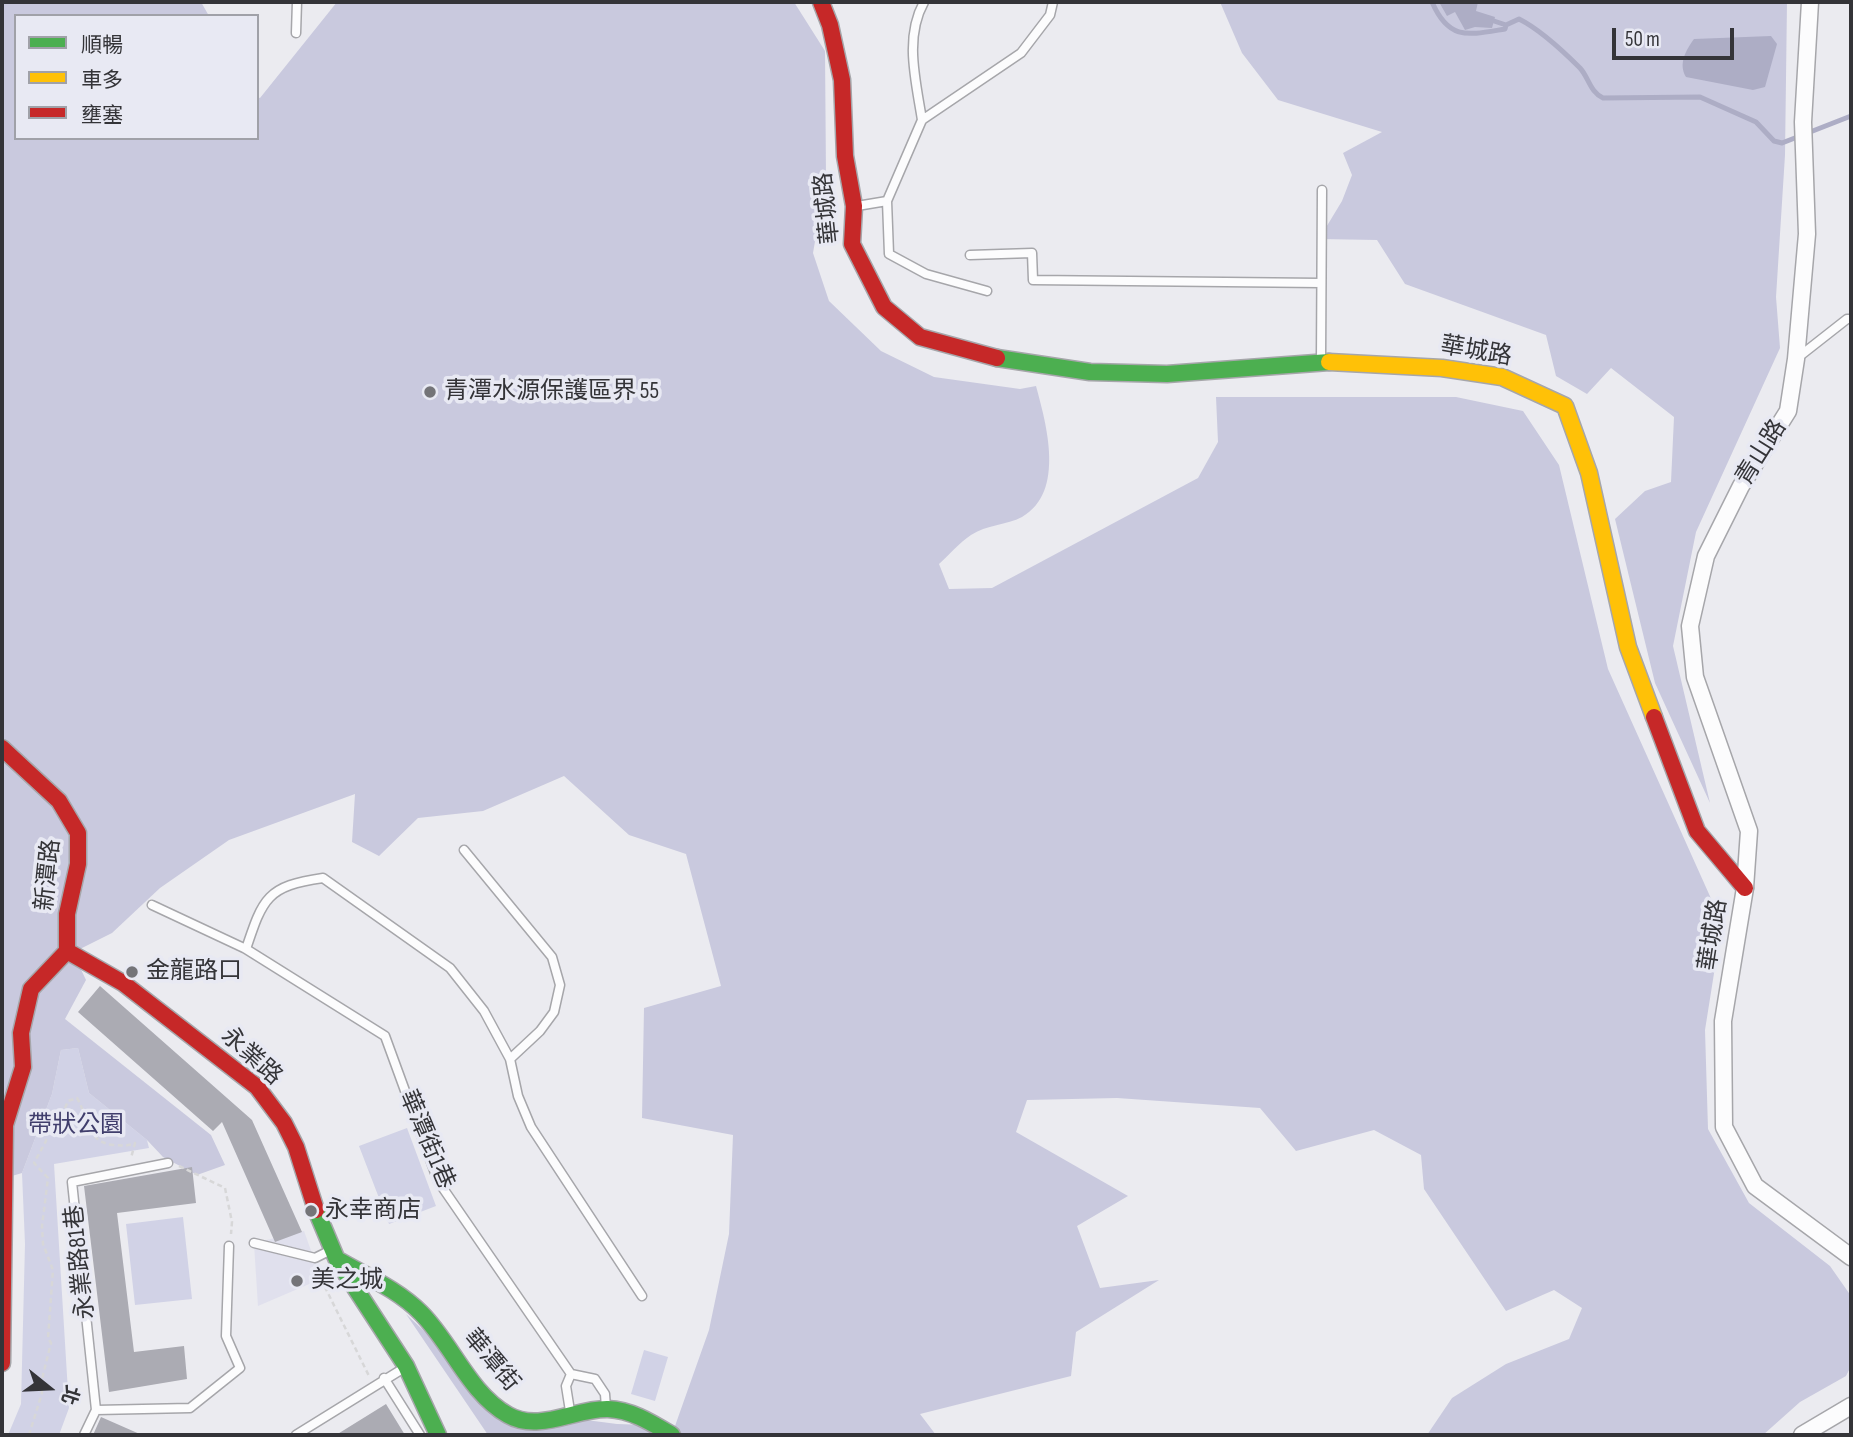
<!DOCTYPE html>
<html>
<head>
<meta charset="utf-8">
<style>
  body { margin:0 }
  #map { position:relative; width:1853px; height:1437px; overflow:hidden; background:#ebebf0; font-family:"Sofia Sans Condensed","Noto Sans TC",sans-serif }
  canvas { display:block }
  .frame { position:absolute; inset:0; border:4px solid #343438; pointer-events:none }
  .legend { position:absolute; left:14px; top:14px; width:245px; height:126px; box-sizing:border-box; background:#e8e9f3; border:2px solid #a0a1a8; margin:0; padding:9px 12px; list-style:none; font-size:21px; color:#343438 }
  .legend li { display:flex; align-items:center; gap:14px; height:35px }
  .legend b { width:35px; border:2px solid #a0a1a8 }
  .north { position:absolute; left:14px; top:1353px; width:70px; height:70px; -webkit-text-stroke:5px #e8e9f3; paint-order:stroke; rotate:108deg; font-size:19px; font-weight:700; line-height:28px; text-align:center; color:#343438 }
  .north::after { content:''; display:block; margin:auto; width:24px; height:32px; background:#343438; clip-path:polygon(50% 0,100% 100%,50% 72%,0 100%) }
  .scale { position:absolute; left:1612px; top:28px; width:122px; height:32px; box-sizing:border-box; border:4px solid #343438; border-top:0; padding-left:9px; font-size:21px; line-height:24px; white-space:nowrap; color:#343438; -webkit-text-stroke:5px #e8e9f3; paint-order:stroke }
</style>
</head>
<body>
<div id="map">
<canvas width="1853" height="1437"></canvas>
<div class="frame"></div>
<ul class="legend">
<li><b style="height:9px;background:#4caf50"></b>順暢</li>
<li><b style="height:9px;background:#ffc107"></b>車多</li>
<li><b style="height:9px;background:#c62828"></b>壅塞</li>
</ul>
<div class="north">北</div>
<div class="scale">50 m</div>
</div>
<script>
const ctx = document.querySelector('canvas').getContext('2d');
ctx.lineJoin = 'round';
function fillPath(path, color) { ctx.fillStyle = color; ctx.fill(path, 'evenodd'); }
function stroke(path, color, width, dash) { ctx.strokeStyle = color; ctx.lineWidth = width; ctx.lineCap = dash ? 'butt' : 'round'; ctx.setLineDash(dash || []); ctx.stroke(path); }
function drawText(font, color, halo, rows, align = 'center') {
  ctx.font = font + ' "Sofia Sans Condensed","Noto Sans TC",sans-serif'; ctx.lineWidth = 7; ctx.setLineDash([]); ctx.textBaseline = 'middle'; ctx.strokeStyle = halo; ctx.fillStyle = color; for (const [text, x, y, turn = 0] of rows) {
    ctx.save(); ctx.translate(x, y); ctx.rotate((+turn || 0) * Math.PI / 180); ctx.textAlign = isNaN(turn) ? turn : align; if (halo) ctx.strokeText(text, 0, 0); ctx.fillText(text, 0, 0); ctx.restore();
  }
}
fillPath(new Path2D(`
  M304,1231L321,1279L258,1306L254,1243Z`), '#e0e0ed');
fillPath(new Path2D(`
  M78,1048L89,1093L147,1140L149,1148L54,1164L69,1408L59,1435H8L21,1404L25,1244L22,1173L52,1094L61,1050Z
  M407,1128L436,1206L389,1224L359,1146Z
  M183,1217L192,1299L135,1305L126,1224Z
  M644,1350L668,1357L655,1401L631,1394Z`), '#d1d2e6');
fillPath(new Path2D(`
  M2,2H201L209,16H16V138H257V97L260,98L337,2H794L825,51L826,178L813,253L829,301L881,351L934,377L1020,389L1036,386C1046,423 1066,492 1022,517C1007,525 986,525 971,535C960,542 949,555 939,564L949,589L992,588L1198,478L1218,442L1216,397H1456L1523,411L1559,465L1608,669L1722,923L1705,1030L1708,1129L1749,1203L1830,1266L1851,1296V1366L1846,1376L1800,1402L1763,1435H1427L1452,1398L1506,1364L1569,1339L1582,1308L1554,1290L1506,1311L1424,1189L1421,1155L1374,1130L1296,1151L1260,1108L1117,1098L1027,1100L1016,1132L1128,1196L1077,1226L1100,1288L1159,1280L1076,1332L1071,1376L920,1414L936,1435H488L406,1314L509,1410L617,1424L675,1426L709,1330L729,1234L733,1135L642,1118L644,1008L721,986L686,854L629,835L564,776L483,811L418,818L379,856L352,842L355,794L229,840L160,888L112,933L42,968L77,961L86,980L65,1019L211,1135L225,1165L197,1175L163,1157L147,1140L89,1093L78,1048L61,1050L52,1094L22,1173L12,1176L2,1357Z
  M1220,2H1787L1785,155L1776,297L1780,348L1696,532L1673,646L1710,803L1655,683L1615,519L1645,491L1671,482L1674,417L1611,368L1587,394L1556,376L1546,335L1405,284L1377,240L1319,239L1342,201L1352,175L1343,153L1382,132L1278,100L1242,53Z`), '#c9c9de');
fillPath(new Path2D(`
  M1439,2H1478L1476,11L1495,17L1492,28L1475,27L1465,30L1455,12L1447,16Z
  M1771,36L1777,44L1765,87L1753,90L1686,77C1678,64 1686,50 1694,39Z`), '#adadc5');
stroke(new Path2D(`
  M1432,2C1449,41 1468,35 1505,29L1506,25
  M1494,21L1506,25L1519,19C1541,30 1563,51 1580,68C1589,78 1590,92 1603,98L1700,97L1756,122L1774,141L1782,143L1851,116`), '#adadc5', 5);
fillPath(new Path2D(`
  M100,986L252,1120L302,1232L275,1242L222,1122L213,1131L78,1012Z
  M192,1167L196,1203L117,1213L134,1352L184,1346L187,1379L109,1392L84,1186Z
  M386,1404L405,1435H336Z
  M101,1417L142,1435H93Z`), '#ababb3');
const lane = new Path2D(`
  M296,33L297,2
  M922,120C916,81 904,38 924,2
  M887,201L889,254L926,274L987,291
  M857,206L887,201L922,120L1021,53L1050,15L1053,2
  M970,255L1032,253L1033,280L1321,283
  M1321,359L1322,190
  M1796,359L1847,319H1851
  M464,850L552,957L560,985L554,1012L540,1031L510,1059
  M152,905L246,949L385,1036L438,1181L571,1374
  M246,949C263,898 267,886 323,878L450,968L484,1011L510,1059L518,1096L531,1127L642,1296
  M254,1243L315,1258L329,1251
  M571,1374L595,1379L605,1394L606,1408
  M384,1378L420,1435
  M96,1410L190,1408L240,1368L226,1336L229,1246
  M570,1411L566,1386L571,1374
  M84,1435L96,1410L72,1182L168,1163
  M296,1435L404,1368`);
const street = new Path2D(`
  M1810,2L1803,122L1807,234L1796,359L1788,411L1741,486L1706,556L1690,626L1695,677L1749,831L1745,888L1723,1021L1724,1127L1755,1186L1851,1257
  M1802,1435L1851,1406`);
const fast = new Path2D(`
  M997,358L1090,372L1167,374L1329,362
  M316,1210L337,1260L406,1366L438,1435
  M340,1261C368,1277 398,1290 421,1313C452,1344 469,1393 508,1415C539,1433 576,1408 608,1409C632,1410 652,1423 672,1435`);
const slow = new Path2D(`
  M1329,362L1442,368L1502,377L1565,406L1589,473L1628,647L1654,717`);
const jam = new Path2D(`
  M821,2L830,25L842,80L845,156L854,206L852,244L884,307L920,337L997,358
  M1654,717L1697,831L1745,888
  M2,748L59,801L78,833V864L67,914V951
  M67,951L123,983L257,1087L284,1123L296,1147L316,1210
  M2,1363L5,1125L23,1067L21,1033L31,989L67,951`);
stroke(lane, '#a6a6aa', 11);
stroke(street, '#a6a6aa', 19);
stroke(fast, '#a6a6aa', 19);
stroke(slow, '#a6a6aa', 19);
stroke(jam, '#a6a6aa', 19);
stroke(new Path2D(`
  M179,1166L225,1188L232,1222L231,1234
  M321,1279L369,1376
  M29,1435L42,1393L41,1383L51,1343L48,1338L53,1270L43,1244L42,1226L48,1178L34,1163L46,1141V1135L59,1122L68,1101L77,1098C88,1116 86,1142 113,1145C122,1145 126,1147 135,1143L131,1158`), '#d7d7d8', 2.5, [5, 3.5]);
stroke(lane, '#fcfcfd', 8);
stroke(street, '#fcfcfd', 16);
stroke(fast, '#4caf50', 16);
stroke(slow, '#ffc107', 16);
stroke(jam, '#c62828', 16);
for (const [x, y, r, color] of [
  [430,392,7,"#747478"],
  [132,972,7,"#747478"],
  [311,1211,7,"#747478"],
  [297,1281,7,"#747478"]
]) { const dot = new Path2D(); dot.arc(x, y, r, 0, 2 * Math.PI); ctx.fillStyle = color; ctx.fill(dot); stroke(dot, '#e8e9f3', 2.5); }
drawText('24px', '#343438', '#e8e9f3', [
  ["華城路",828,208,-96],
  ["華城路",1476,352,10],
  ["青山路",1762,453,-58],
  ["新潭路",49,875,-84],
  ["華城路",1714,935,-81],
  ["永業路",251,1057,42],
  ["華潭街1巷",426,1140,67],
  ["永業路81巷",81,1262,-96],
  ["華潭街",491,1361,50]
]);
drawText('24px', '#343438', '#e8e9f3', [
  ["青潭水源保護區界 55",444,392],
  ["金龍路口",146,972],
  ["永幸商店",325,1211],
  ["美之城",311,1281]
], 'left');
drawText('24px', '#403e6c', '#e8e9f3', [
  ["帶狀公園",76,1126]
]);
</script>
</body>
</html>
